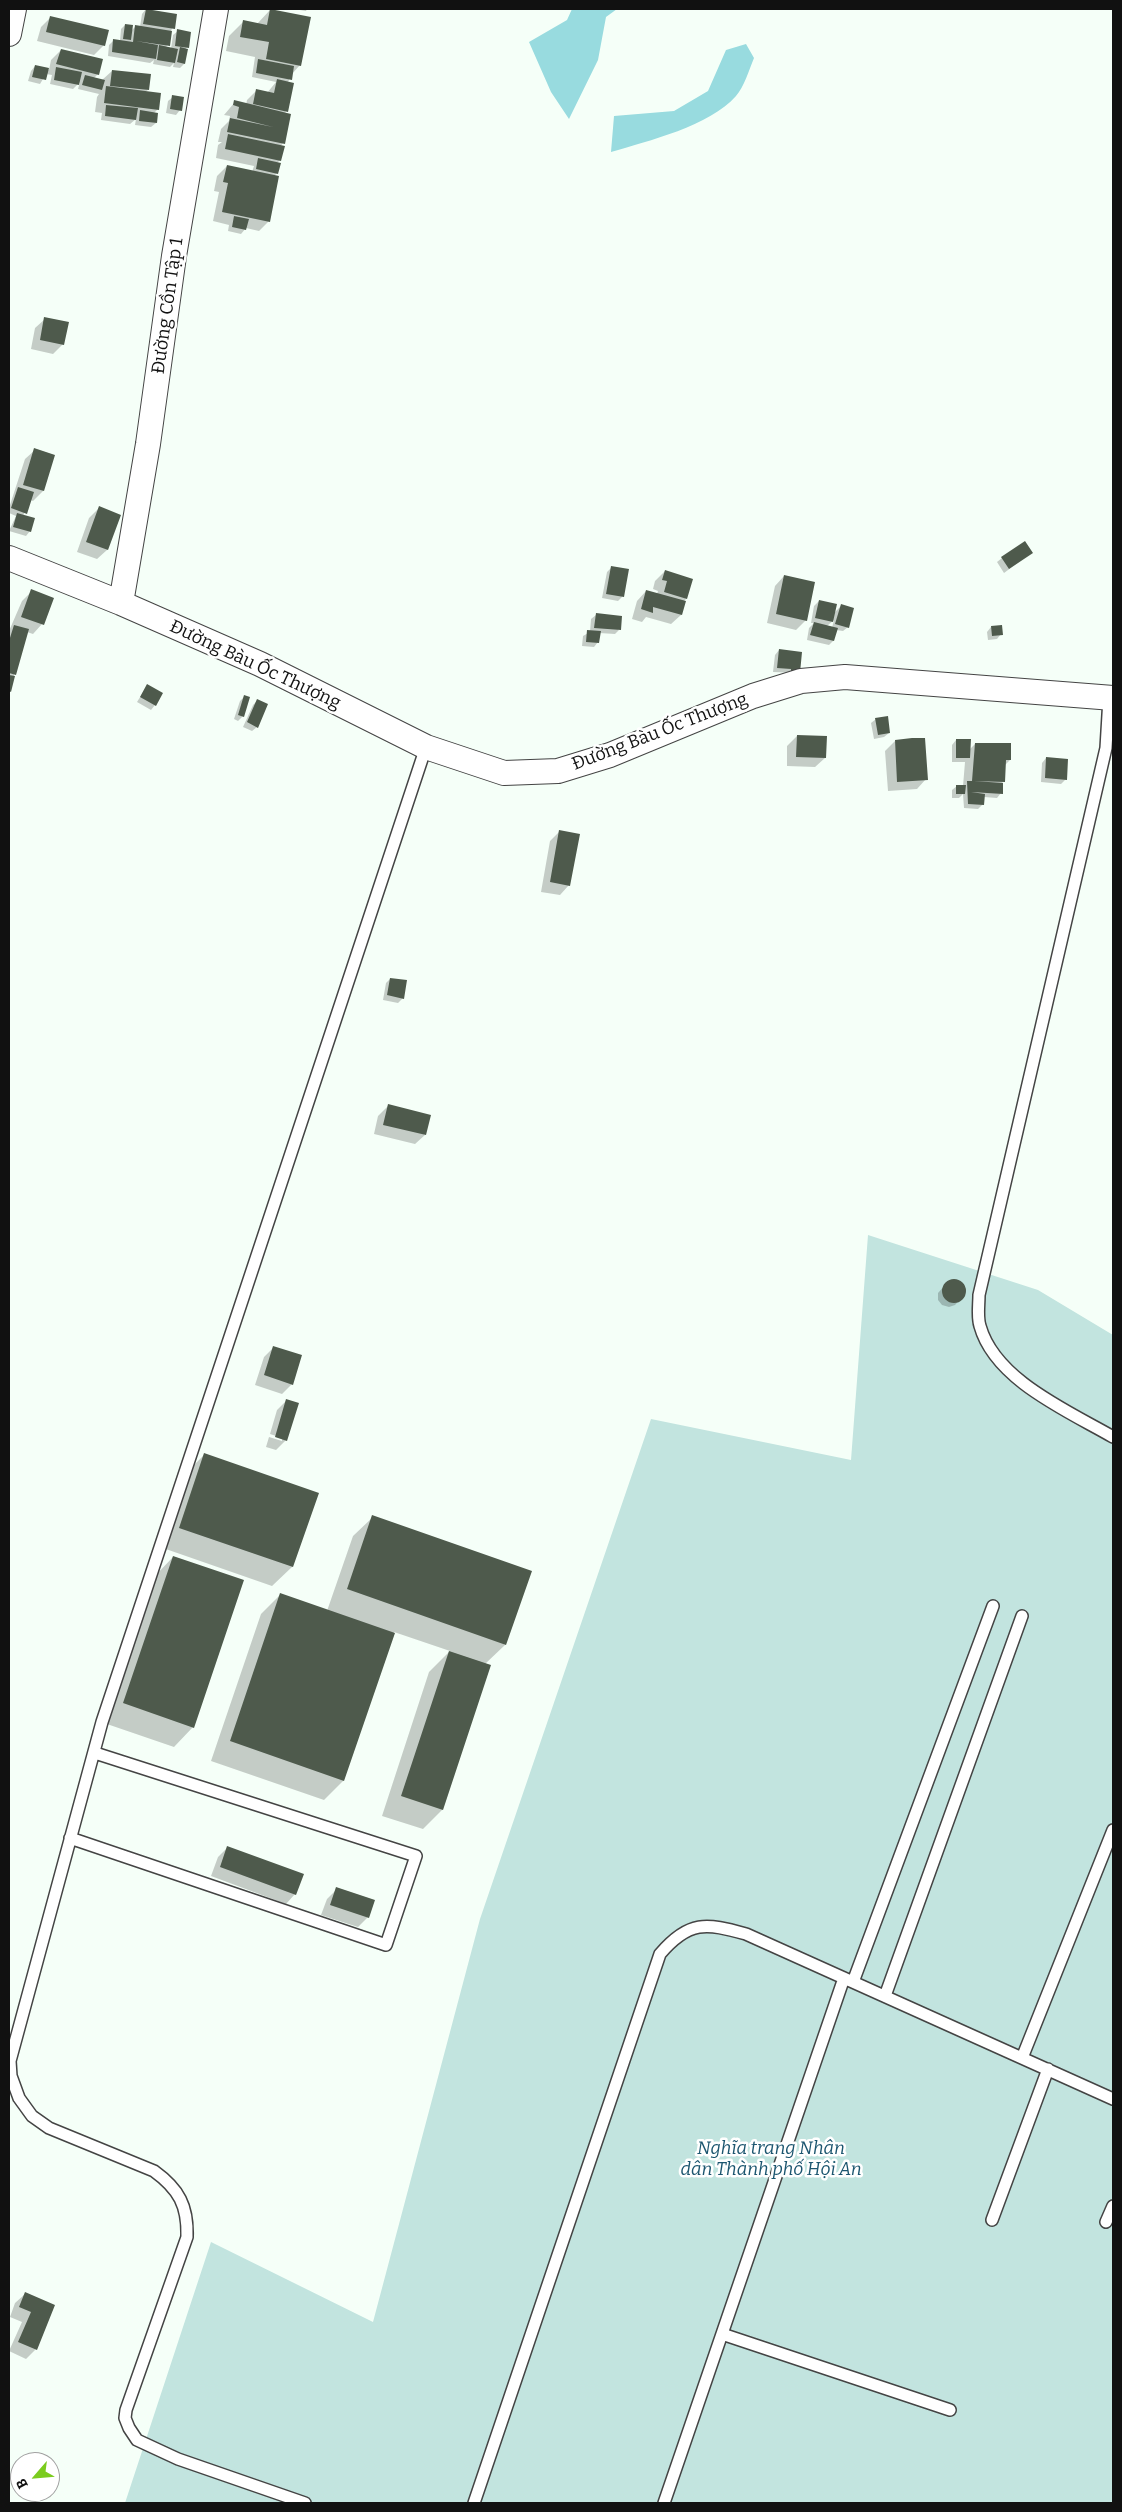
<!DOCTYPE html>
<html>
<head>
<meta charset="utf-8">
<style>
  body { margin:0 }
  #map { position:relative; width:1122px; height:2512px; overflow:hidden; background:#f5fff8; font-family:Bitter,serif }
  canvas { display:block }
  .frame { position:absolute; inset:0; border:10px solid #111; pointer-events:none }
  .north { position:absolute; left:10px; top:2452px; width:50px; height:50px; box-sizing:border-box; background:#fff; border:1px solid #a0a0a0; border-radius:50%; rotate:243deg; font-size:14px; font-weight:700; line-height:20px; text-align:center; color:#111 }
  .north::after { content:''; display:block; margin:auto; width:18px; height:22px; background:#7bcc1e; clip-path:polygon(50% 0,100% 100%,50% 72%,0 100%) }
</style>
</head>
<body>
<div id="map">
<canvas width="1122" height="2512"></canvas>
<div class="frame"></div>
<div class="north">B</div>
</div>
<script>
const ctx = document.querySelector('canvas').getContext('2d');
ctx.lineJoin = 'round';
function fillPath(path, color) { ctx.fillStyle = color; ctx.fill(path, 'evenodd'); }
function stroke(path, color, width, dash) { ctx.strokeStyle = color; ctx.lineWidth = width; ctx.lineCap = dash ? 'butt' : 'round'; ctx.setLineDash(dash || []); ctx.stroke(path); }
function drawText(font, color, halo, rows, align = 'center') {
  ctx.font = font + ' Bitter,serif'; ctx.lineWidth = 5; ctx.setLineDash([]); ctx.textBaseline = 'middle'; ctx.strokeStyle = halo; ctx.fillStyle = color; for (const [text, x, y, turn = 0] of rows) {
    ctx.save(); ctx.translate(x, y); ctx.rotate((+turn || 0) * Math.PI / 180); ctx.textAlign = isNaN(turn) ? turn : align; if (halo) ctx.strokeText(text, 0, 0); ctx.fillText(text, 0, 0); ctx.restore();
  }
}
fillPath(new Path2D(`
  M572,9H617L606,17L598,60L569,119L551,92L529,42L567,20Z
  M746,44L754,58C749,70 744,87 736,96C710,126 648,141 611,152L614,116L674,111L708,91L726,50Z`), '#98dbdf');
fillPath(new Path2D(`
  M868,1235L1038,1290L1113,1335V2503H125L211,2242L373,2322L480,1919L651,1419L851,1460Z`), '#c2e4df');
fillPath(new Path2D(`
  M146,9L176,15L166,48L171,49L173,35L178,31L187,47L185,50L184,64L180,68L173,67L174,63L170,67L153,64L154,60L150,63L108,56L109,45L114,40L120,41L121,29L125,25L131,31L136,26L140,27L142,14Z
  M293,9H307L306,11Z
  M270,10L300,65L292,74L288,82L283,143L280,147V160L277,163V173L274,176L269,221L259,231L246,228L241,234L228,231L229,225L213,221L219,192L214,191L217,176L227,166L252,172L254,166L216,158L218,145L222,142H218L221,129L229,121L230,116L224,115L235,102L246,105L247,100L257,90L267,93L276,82L252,77L255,57L226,51L229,36L244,21L257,24Z
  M51,17L104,45L94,55L37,41L41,27Z
  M61,50L98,74L94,78L102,80L112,71L148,90L145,92L158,109L154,113L156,123L151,127L135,125L136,119L130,124L101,120L102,113L95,112L97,97L99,94L78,89L80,82L73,89L50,84L52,75L46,74L40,84L28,81L31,71L35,66L49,70L51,60Z
  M173,97L180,110L176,115L166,113L168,101Z
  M45,319L63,344L53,354L31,349L35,328Z
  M35,450L54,456L43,491L33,501L30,500L23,516L30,531L26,536L9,531L16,516L9,513V508L25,459Z
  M99,508L120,516L107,550L97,559L77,552L89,518Z
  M1031,553L1004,573L997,562L1002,558Z
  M612,567L622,597L618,601L602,598L607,572Z
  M665,571L686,599L683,602L681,615L671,624L646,617L642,622L632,619L637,601L646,591L657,594L658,591L653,589L655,581Z
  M784,576L806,620L796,630L767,623L775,586Z
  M32,591L42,624L33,634L27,632L9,692V631L22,601Z
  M819,601L834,613L841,606L848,627L843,631L836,630L833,641L829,645L807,640L809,628L814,623H811L814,606ZM834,620L832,628L827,626Z
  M596,615L619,630L615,634L599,633L598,642L594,647L582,646L583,636L590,632L591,619Z
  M991,627L1001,634L997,639L988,640L987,632Z
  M779,650L798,673L773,672L775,655Z
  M147,686L155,705L151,710L137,702Z
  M245,696L243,716L238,721L234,719L240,701Z
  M257,701V727L252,731L243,727L253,705Z
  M876,719L889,733L884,737L874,739L871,723Z
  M797,736L825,758L815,767L787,766V746Z
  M956,740L969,750L975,744L1010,760L1005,765L1001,793L997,798L984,797L983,804L978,809L964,808L963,794L959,798H952V790L957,786H963L965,762H952V745Z
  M895,741L926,779L917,789L888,791L885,751Z
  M1046,758L1066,779L1061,784L1041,782L1042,763Z
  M560,831L569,885L560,895L541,892L550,841Z
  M390,979L403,998L398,1003L383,1000L386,983Z
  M388,1106L425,1135L415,1144L374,1134L378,1116Z
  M954,1281L960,1283L964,1288V1295L955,1305L949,1307L942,1305L938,1300V1293L947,1283Z
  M274,1347L292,1384L282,1394L255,1385L264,1357Z
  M287,1400L286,1440L276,1450L266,1447L269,1437L282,1441V1438L270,1434L277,1410Z
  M205,1454L317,1494L292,1567L272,1586L160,1547L185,1474Z
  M373,1517L505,1645L485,1664L442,1810L423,1829L382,1816L429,1672L450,1651L394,1632L343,1781L324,1800L211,1761L261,1614L281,1594L327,1611L353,1536Z
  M173,1557L193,1727L174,1747L104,1723L154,1577Z
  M228,1847L295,1894L286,1904L211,1876L218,1857Z
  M337,1889L368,1917L358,1927L321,1915L327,1899Z
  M25,2294L54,2306L36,2349L26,2359L9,2351L22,2322L10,2317L15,2303Z`), '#0003');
fillPath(new Path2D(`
  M146,9L177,14L175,29L143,24Z
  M270,9L311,17L301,66L266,59L269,42L240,37L243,20L267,25Z
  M50,16L109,30L105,46L46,32Z
  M125,24L133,25L131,40L123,39Z
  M135,25L172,31L170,46L136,41L158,45L156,59L112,52L113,39L133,42Z
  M177,29L191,32L189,48L175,46Z
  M159,45L178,49L175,63L157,60Z
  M180,47L188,49L185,64L177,62Z
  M61,49L103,59L99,75L56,64Z
  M258,59L294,66L292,80L256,73Z
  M35,65L49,68L46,80L32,77Z
  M56,67L82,72L79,85L54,80Z
  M112,70L151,74L149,90L110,86Z
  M85,75L105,80L102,90L82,85Z
  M277,79L294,83L288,112L253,104L256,89L274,93Z
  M106,86L161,93L159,110L104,103Z
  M172,95L184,97L182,111L170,109Z
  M234,100L291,114L285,144L227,132L230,118L273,127L237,118L239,107L233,105Z
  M106,105L138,108L136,120L105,116Z
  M140,110L158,113L157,123L139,121Z
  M228,134L285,146L281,161L225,149Z
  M258,158L281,163L278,174L256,169Z
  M227,165L279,176L270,222L222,212L228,183L223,182Z
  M234,216L249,219L246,230L232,227Z
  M44,317L69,322L64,345L40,340Z
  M34,448L55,455L44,491L23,485Z
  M18,487L34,492L27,514L11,508Z
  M99,506L121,515L108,550L86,542Z
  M17,513L35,518L31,532L13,527Z
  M1025,541L1033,553L1009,569L1001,557Z
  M611,566L629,569L624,597L606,594Z
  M665,570L693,579L687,599L664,592L667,581L662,580Z
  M784,575L815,582L807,621L776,614Z
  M31,589L54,598L44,625L21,617Z
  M646,590L686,601L682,615L653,607V613L641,609Z
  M819,600L837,604L833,622L815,618Z
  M841,604L854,608L849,628L835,624Z
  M596,613L622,616L621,630L594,628Z
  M814,622L838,628L834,641L810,635Z
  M14,625L29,629L16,675L9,673V641Z
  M1002,625L1003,635L992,636L991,626Z
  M587,630L601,631L599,643L586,642Z
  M779,649L802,652L800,673H791V669L777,668Z
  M9,675L15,676L11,692L9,691Z
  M147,684L163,693L156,706L140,697Z
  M244,695L250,697L244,717L238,715Z
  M257,699L268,704L258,728L247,722Z
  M888,716L890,733L878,735L875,718Z
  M797,735L827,736L826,758L796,757Z
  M912,738H925L928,780L897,782L895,740Z
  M956,739H971L970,758H956Z
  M975,743H1011V760H1006L1005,782L974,781L1003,783V794L971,792L985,794L984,805L968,804L967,781H972Z
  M1046,757L1068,759L1067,780L1045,778Z
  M956,785H966L965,794H956Z
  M559,830L580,834L570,886L550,882Z
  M390,978L407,980L404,999L387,995Z
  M388,1104L431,1115L426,1135L383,1125Z
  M942 1291a12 12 0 1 1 24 0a12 12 0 1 1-24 0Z
  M273,1346L302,1355L293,1385L264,1375Z
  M286,1399L299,1403L287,1441L275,1437Z
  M204,1453L319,1493L293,1567L179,1528Z
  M372,1515L532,1571L506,1645L347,1589Z
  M173,1556L244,1580L194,1728L123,1703Z
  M280,1593L395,1633L344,1781L230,1741Z
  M449,1651L491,1665L443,1810L401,1796Z
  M227,1846L304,1874L296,1895L220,1867Z
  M336,1887L375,1900L369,1918L330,1905Z
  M25,2292L55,2305L37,2350L18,2342L31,2312L19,2307Z`), '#4e5a4c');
const lane = new Path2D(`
  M1109,698L1106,748L979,1295C979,1305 977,1317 980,1326C995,1380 1068,1411 1113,1437
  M70,1838L386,1945L416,1856L95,1753
  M853,1982L993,1606
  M885,1996L1022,1616
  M1022,2058L1113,1830
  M992,2220L1048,2069
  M1106,2222L1113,2206
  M722,2334L950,2410
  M305,2503L178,2459L137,2440L129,2428L125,2418L126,2410L187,2237C188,2206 179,2189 154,2171L49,2128L32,2116L19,2098L11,2076L10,2061L102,1722L426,747
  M474,2503L660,1954C689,1920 706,1923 746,1934L1113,2099
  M664,2503L844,1978`);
const street = new Path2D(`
  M9,34L14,9
  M9,558L121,603L260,664L426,747L504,773L558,771L610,755L753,696L801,681L845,677L1113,698
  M121,603L148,444L174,256L216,9`);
stroke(lane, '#444', 14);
stroke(street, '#444', 26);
stroke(lane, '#fff', 11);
stroke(street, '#fff', 24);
drawText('18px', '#111', '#fff', [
  ["Đường Cồn Tập 1",168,306,-82],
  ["Đường Bàu Ốc Thượng",255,665,25],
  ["Đường Bàu Ốc Thượng",660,732,-21]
]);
drawText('italic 18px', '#1b556f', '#fff', [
  ["Nghĩa trang Nhân",771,2149],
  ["dân Thành phố Hội An",771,2170]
]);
</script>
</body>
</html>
